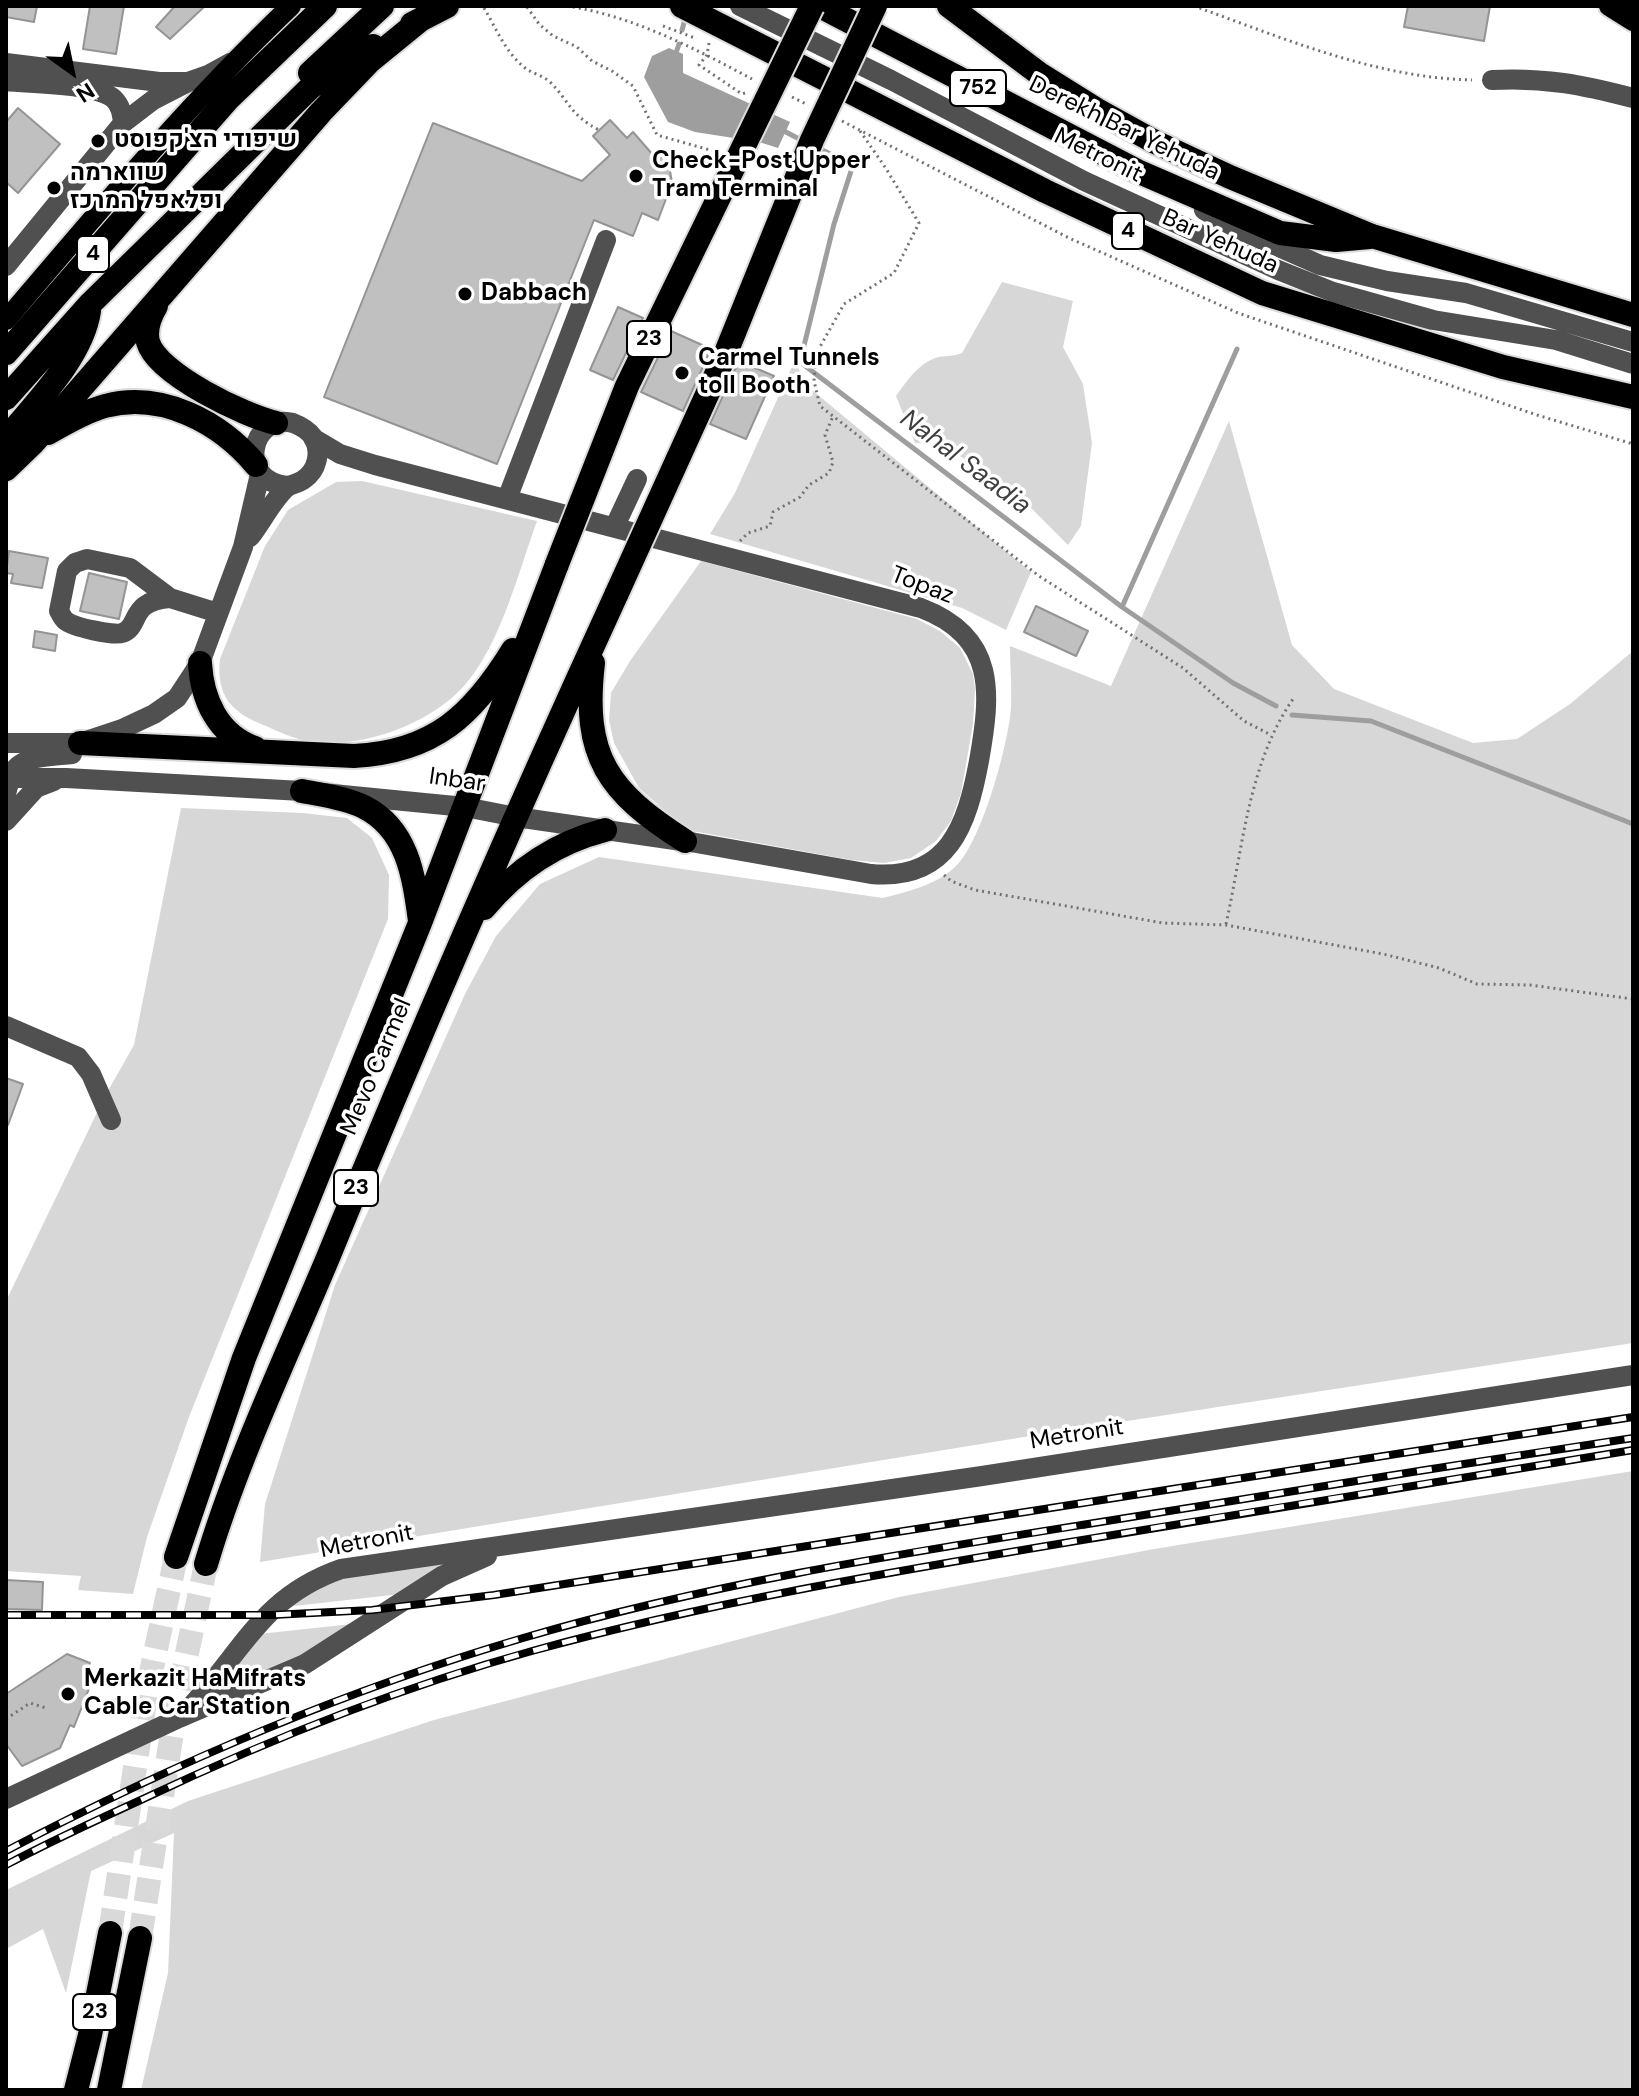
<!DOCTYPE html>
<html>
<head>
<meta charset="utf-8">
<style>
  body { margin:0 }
  #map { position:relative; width:1639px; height:2096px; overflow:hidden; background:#fff; font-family:"DM Sans",sans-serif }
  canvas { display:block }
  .frame { position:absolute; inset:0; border:8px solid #000; pointer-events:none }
  .north { position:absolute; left:32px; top:32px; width:80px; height:80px; -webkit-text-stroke:6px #fff; paint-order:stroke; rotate:147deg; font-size:22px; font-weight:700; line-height:32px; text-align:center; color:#000 }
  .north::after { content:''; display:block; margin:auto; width:28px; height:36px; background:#000; clip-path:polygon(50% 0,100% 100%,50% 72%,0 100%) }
</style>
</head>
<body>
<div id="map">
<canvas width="1639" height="2096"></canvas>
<div class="frame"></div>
<div class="north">N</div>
</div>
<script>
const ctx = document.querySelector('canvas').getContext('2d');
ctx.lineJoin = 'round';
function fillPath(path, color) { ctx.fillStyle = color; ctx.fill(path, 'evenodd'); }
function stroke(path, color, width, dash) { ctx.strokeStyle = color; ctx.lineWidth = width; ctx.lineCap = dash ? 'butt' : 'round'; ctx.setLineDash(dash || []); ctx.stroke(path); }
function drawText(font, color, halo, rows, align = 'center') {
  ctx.font = font + ' "DM Sans",Heebo,sans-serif'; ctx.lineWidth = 7; ctx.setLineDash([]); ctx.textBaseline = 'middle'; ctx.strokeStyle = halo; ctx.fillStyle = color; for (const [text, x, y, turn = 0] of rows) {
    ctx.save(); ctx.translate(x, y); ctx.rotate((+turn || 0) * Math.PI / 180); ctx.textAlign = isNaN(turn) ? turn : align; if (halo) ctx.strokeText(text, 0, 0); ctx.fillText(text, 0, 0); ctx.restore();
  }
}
fillPath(new Path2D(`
  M1002,282L1073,301L1063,347L1083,384L1092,443L1081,526L1068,545L1030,507L975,465L939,444L915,443L896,396C907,381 917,365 935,358C944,355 953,357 962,353Z
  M795,360L806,385L1031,572L1006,630L962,608L710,534L735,493Z
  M1229,421L1292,645L1334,689L1473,743L1517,739L1570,704L1633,651V1343L1030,1436L260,1562L265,1504L335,1285L465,994L496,936L540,884L599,857L883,898C909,891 934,886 955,867C981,844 1009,743 1011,707C1012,687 1010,666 1010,646L1111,686Z
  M362,481L537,521C517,575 498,657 454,696C418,728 355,750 307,741C293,738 279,732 266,726C232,713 216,697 220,659L265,546L288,510L336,482Z
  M701,561L917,619L940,631L960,648L973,674L975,690L973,724L961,793L951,821L936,841L911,858L884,863L851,860L687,830L639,788L614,743L609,720L611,693L630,661Z
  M181,808L303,813L347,818L372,838L389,875L388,919L189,1417L147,1537L133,1594L78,1590L81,1576L6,1571V1301L105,1096L134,1045Z
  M1633,1471V2090H141L168,1973L174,1833L91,1871L66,1993L43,1929L6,1949V1890L188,1801L434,1720L899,1597L1154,1549Z
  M461,1558L401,1594L285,1607L313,1589L347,1577Z
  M361,1623L313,1651L210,1698L259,1634Z`), '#d7d7d7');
fillPath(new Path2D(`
  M669,48L683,54V73L790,122L778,148L759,142L695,132L668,122L644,77L652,56Z`), '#9e9e9e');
stroke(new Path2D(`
  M682,30L684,23
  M675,56L679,44
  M782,130L805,142
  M818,148L853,165L834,224L800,362L1122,607L1233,683L1276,706
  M1122,607L1237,349
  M1292,715L1371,721L1633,824`), '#9e9e9e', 5);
const building = new Path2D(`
  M6,6H37L34,22L6,17Z
  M90,6H124L116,54L83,49Z
  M175,6H205L170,39L156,27Z
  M1408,6H1490L1484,41L1404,27Z
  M18,108L60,144L18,193L6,182V122Z
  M610,120L627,138L633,132L653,155L667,152L672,183L658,220L642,213L633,236L594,220L497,464L324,397L433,123L582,181L610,155L593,136Z
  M618,307L643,318L613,380L590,370Z
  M671,331L711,349L683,411L641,392Z
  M739,361L774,376L746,439L710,424Z
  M9,551L48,558L42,588L11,583L13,574L6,573Z
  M89,573L127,582L119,619L80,611Z
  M1036,606L1088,631L1076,656L1024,632Z
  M35,631L57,635L55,651L33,647Z
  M6,1078L23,1084L8,1125H6Z
  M6,1580L43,1582L42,1610L6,1609Z
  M67,1654L90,1663L84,1678L92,1681L74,1727L70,1725L60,1748L22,1766L6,1744V1694Z`);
fillPath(building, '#c0c0c0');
stroke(building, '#949494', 2);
stroke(new Path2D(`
  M110,1933L146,1695L176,1557
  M140,1938L177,1700L206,1564`), '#d9d9d9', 24, [24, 12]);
const major = new Path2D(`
  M1609,6L1633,21
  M6,320C98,212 188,104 291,6`);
const highway = new Path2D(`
  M682,6L1045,191L1262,293L1503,367L1633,397
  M820,6L1137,171L1280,233L1336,240L1370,237
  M949,6L1041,75L1097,110L1155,142L1230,177L1372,236L1633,315
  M412,24L447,6
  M310,73L382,6
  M156,306C150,316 145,329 148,342C157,374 245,416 276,423
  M6,353L228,99L325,6
  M6,398L90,304L311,87L373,46
  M48,433C66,423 86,411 105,406C162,391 220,422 256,465
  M6,439C35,403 82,358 89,311
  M6,469L33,443L321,112L370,61L424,17
  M200,663C202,700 218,735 255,748
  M593,663C582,757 608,792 685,841
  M80,743L354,756C434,752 473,715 513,650
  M302,791C322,795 346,798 364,807C408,829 414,877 420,921
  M484,908C517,869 555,843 605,830
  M176,1557L244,1358L420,923L557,564
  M206,1564C237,1460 285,1360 327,1260C419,1035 516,813 617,593
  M76,2090L90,2035L110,1933
  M109,2090L140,1938`);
stroke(major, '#dbdbdb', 24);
stroke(highway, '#dbdbdb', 28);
stroke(new Path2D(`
  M525,6H534
  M567,6C633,16 694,48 752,79
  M1194,6C1283,38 1376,78 1472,80
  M527,7L539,24L553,36L577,47L592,61L612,71L633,86L657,135L717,152
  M484,8C496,28 507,56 528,70C535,74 543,76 550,82C570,102 570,115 599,130
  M663,26L695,38
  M709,43L707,55L699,65L742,94L745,93
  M792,97L806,104
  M842,121L1069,238L1238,313L1537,415L1633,444
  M860,131L885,167L919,223L894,273L844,304L816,354L814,381L820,406L1039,576L1183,668L1244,721L1271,735
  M761,155L780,162
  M740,541L748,533L770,526L773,512L800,497L809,485L829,473L833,462L825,435L833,416
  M944,875L951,881L975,890L1163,923L1226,925L1383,954L1439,968L1477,984L1530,985L1633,999
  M1226,924C1243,848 1248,764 1293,699
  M6,1719L30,1703L46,1708`), '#727272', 3, [2, 4]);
stroke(new Path2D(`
  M740,6L891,80L1084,181L1278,270L1333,292L1433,320L1556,340L1633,364
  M6,63L159,82H188L208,75L230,63
  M1492,80C1544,77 1583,85 1633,98
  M6,81C31,84 96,83 114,99C121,106 122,114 123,123
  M1204,210L1238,229L1320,265L1387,281L1466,293L1633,342
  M6,266L123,123L153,100L188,82
  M313,438L340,454L375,465L921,608C997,637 991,693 979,761C967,825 949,881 871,874L685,841
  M507,499L606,240
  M615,526L637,479
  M250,537C262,522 272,501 286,488C291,484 297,484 303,480C317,471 322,452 313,437C308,430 301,426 293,423C251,412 235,482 288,486
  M170,598C128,601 141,627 122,633C114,636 73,627 66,621C63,619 61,614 59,611L67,571L75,563L87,559L130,568L170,598L218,613
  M6,743H80L122,729L154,714L177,698L200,663L243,547L260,474
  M6,778H66L302,791L465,807L516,817L682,841
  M6,794C8,787 10,776 15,769C26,755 56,756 72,754
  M6,821L36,788L54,781
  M6,1026L78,1057L91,1074L111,1120
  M179,1718C240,1661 255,1599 341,1569L982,1476L1633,1375
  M6,1799L179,1718L305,1664L442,1576L487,1556`), '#505050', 20);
stroke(major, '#000', 20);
stroke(highway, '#000', 24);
const rail = new Path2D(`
  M6,1615H272L372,1610L494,1595L1633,1417
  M6,1851C172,1764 343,1691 523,1638C707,1584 899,1554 1088,1524C1270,1495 1451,1465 1633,1438
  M6,1865C51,1841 97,1820 143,1799C268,1740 398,1688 532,1651C706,1603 885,1573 1064,1543C1253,1511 1443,1481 1633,1450`);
stroke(rail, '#000', 8);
stroke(rail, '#fff', 5, [15]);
const highwayBridge = new Path2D(`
  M557,564L627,386L812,6
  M617,593L725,355L812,140L875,6`);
stroke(highwayBridge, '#dbdbdb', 28, []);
stroke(highwayBridge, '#000', 24);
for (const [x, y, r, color] of [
  [98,141,8,"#000"],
  [636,176,8,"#000"],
  [54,188,8,"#000"],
  [465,294,8,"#000"],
  [682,373,8,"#000"],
  [68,1694,8,"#000"]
]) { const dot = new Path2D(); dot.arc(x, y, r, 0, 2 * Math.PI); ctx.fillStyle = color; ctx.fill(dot); stroke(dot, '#fff', 3); }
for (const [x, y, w] of [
  [978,88,56],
  [1128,231,32],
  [93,254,32],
  [649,339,44],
  [356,1188,44],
  [95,2012,44]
]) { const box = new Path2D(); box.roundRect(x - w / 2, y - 18, w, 36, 6); ctx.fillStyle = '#fff'; ctx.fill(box); stroke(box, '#000', 2); }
drawText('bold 22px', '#000', null, [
  ["752",978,88],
  ["4",1128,231],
  ["4",93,254],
  ["23",649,339],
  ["23",356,1188],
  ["23",95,2012]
]);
drawText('24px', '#000', '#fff', [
  ["Derekh Bar Yehuda",1124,129,26],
  ["Metronit",1098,156,26],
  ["Bar Yehuda",1220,242,24],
  ["Topaz",922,586,21],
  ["Inbar",457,781,8],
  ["Mevo Carmel",377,1067,-67],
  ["Metronit",1077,1435,-9],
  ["Metronit",367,1542,-11]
]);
drawText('bold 24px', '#000', '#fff', [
  ["שיפודי הצ'קפוסט",114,141],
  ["Check-Post Upper",652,162],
  ["Tram Terminal",652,190],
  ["שווארמה",70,174],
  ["ופלאפל המרכז",70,202],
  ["Dabbach",481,294],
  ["Carmel Tunnels",698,359],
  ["toll Booth",698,387],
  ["Merkazit HaMifrats",84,1680],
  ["Cable Car Station",84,1708]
], 'left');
drawText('italic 26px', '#3f3f3f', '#fff', [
  ["Nahal Saadia",965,463,37]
]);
</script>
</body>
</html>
